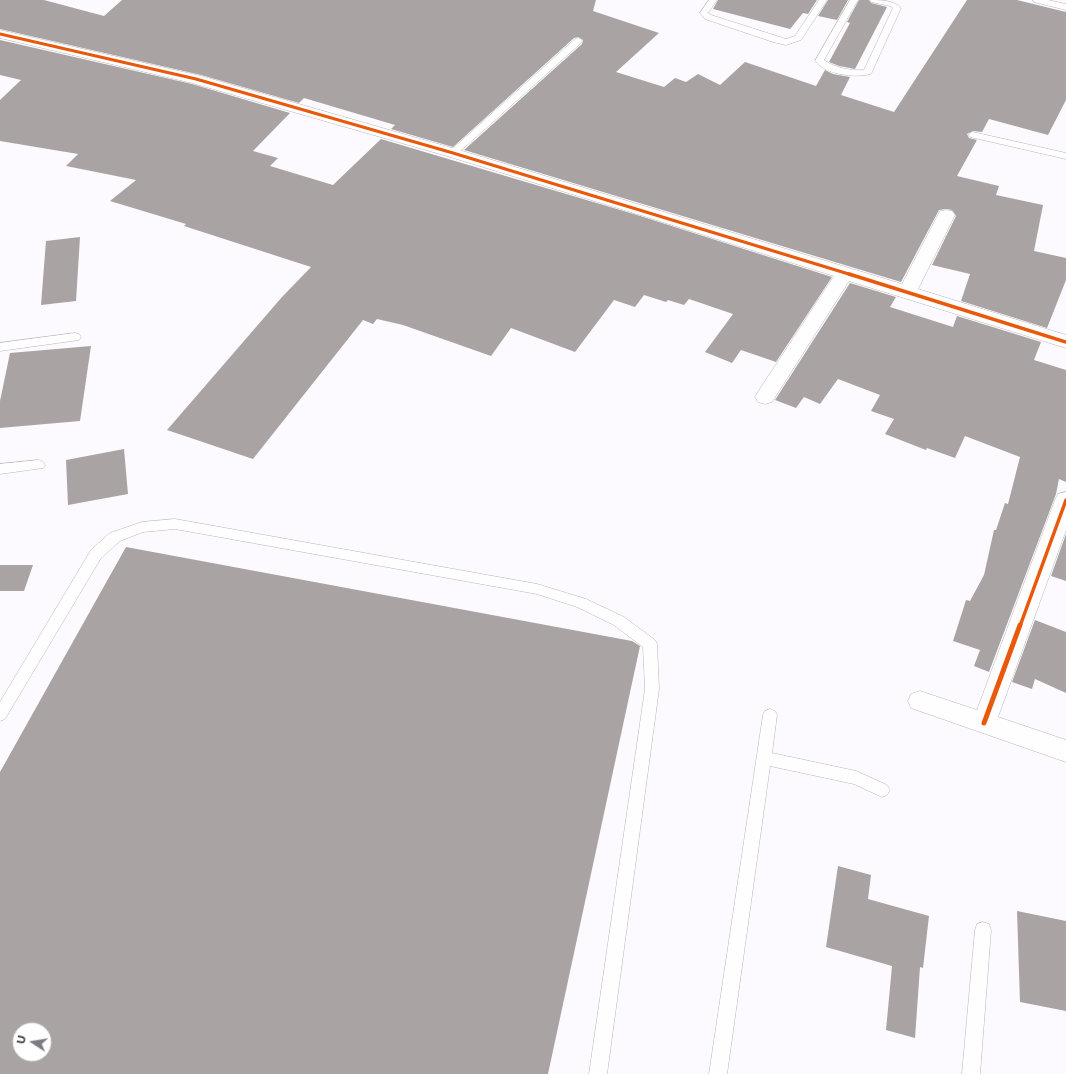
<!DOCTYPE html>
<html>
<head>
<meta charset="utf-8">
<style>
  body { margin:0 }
  #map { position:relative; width:1066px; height:1074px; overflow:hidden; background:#fcfafe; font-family:Montserrat,sans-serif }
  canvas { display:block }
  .north { position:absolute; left:12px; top:1022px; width:40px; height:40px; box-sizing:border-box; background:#fff; border:1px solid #b0afb3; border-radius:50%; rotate:282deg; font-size:11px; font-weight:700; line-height:16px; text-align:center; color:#393641 }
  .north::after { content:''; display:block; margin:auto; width:14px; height:18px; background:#7d7b83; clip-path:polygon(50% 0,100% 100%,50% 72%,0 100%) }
</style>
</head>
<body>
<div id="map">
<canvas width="1066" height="1074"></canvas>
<div class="north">U</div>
</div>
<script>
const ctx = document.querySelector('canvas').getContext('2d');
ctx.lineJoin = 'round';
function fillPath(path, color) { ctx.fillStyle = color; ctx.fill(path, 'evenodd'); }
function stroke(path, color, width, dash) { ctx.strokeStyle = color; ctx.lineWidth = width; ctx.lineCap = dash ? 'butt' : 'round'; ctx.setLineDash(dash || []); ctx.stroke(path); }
fillPath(new Path2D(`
  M0,0H44L104,16L122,0H596L593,11L659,33L616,72L664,87L675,78L686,82L698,74L720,85L745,62L816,86L825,70L833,74L850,77L841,95L894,112L967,0H1017L1066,12V100L1048,135L989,119L982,132L973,131L967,134L969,138L977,140L957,176L999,186L996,195L1043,205L1034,251L1066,258V280L1047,328L961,301L970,274L932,265L956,216L952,210L946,209L939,210L901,282L464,150L582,44L583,40L578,37L574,38L453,147L391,129L395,125L304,98L299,103L201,75L0,29Z
  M718,0H817L808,14L803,13L790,29L713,9Z
  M828,0H848L837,20L818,16Z
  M859,0H869L871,3L887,7L855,69L839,66L829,62L850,23L847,22Z
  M0,40L192,84L290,113L253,151L278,158L270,166L333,185L381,139L637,215L832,277L776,362L741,350L732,363L705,352L733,314L689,299L684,305L668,300L666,302L644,295L635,307L614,300L575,352L511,328L491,356L403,325L377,319L373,324L363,320L253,459L167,430L282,297L311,267L184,226L186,224L110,201L136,180L66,166L78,154L0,141V100L21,80L0,75Z
  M80,237L76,301L41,305L46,241Z
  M850,283L896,297L890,307L953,327L957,316L1041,342L1034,360L1066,370V482L1059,479L1056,494L989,672L974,666L980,650L953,641L966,600L970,601L984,575L994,530H996L1005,503L1008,504L1020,457L965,436L955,458L927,448L926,450L885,434L894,419L871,411L880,395L838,379L820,404L804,397L796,408L775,400Z
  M91,346L80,421L0,428V401L10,353Z
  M124,449L128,494L68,505L66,460Z
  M1066,534V581L1051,576Z
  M126,547L632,641L640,646L548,1074H0V772ZM20,1030H44V1054H20Z
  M0,565H33L24,591H0Z
  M1035,620L1066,632V693L1035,679L1032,689L1012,682Z
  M838,866L871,875L868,899L929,916L923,968L920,967L915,1038L886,1030L892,966L826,947Z
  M1017,911L1066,921V1011L1020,1002Z`), '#aaa3a3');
const lane = new Path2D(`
  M709,0H717L708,13L711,15L786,39L795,36L819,0H827L801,40L786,45L773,42L705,19L700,13Z
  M850,0H858L824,60C835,68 851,71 864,70L893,8L890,6L871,2L870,0C881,0 893,0 901,8L871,74C855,78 826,75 815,61Z
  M1033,0H1048L1066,4V10L1034,2Z
  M578,38L581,39L582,41L581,43L456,155H450L448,153L450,151L575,39Z
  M973,132L1066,153V159L970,137L968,135L970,133Z
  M75,333L79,334L81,337L79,340L0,351V343Z
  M39,460L43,462L45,465L43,468L0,474V464Z
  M175,519L537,584L586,599L624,617L655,640L657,644L659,689L607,1074H589L645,689L643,647L614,625L577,607L537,594L175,529L143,532L120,541L101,558L5,719L0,721V702L91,550L110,533L142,522Z
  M770,709L775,711L777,715L772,753L856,771L887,785L890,790L887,795L882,797L854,784L770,766L727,1074H709L763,715L765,711Z
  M983,922L989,924L991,930L980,1074H962L975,930L977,924Z`);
const street = new Path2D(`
  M0,30L201,76L459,150L902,284L940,211L946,210L952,211L955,215L918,289L1066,335V348L849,281L772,402L765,404L758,402L755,397L758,392L834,276L637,214L447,156L192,83L0,38Z
  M1066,492V530L998,717L1066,740V762L911,708L908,701L911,694L920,691L977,710L1055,500L1058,494Z`);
stroke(lane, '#b8b5bc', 1);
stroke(street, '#b8b5bc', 1);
fillPath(lane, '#fffeff');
fillPath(street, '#fffeff');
stroke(new Path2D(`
  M0,34L196,79L453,153L852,275`), '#e8590c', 3);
stroke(new Path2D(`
  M849,274L1066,342
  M1020,626L1066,500`), '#e8590c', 3.5);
stroke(new Path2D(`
  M984,723L1020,625`), '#e8590c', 5);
</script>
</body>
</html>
